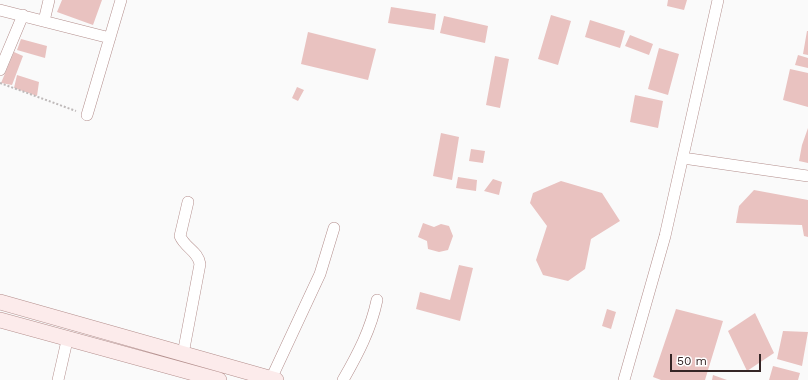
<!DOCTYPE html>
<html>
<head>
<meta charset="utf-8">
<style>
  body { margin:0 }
  #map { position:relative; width:808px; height:380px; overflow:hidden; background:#fafafa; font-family:"Work Sans",sans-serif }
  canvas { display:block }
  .scale { position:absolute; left:670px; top:354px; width:91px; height:18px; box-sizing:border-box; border:2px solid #342525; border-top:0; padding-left:5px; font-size:12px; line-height:14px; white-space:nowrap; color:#342525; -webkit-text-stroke:3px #fff; paint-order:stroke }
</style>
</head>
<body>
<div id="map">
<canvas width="808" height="380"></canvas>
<div class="scale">50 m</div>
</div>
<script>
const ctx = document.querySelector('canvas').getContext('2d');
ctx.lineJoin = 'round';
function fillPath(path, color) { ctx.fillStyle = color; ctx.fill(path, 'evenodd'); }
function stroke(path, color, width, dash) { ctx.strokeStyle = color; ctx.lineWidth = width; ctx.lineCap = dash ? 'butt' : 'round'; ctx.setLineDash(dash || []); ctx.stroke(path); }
fillPath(new Path2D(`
  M62,0H102L93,25L57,12Z
  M668,0H687L684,10L667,6Z
  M391,7L436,14L434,30L388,23Z
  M551,15L571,21L558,65L538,59Z
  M444,16L488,26L485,43L440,33Z
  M590,20L625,31L620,48L585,37Z
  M807,31H808V55L803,54Z
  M308,32L376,49L368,80L301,64Z
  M630,35L653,44L649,55L625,46Z
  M21,39L47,46L45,58L17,50Z
  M659,48L679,54L668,95L648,89Z
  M14,52L23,56L12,85L1,83Z
  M798,55L808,58V68L795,65Z
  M495,56L509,59L500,108L486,105Z
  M790,69L808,73V107L783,100Z
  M17,75L39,82L37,96L14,88Z
  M297,87L304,90L298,101L292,98Z
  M635,95L663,101L658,128L630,122Z
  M808,128V163L799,161L802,145Z
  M441,133L459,137L452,180L433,176Z
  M471,149L485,151L483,163L469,161Z
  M458,177L477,180L476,191L456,188Z
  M493,179L502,182L499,195L484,191Z
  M561,181L602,193L620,221L591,239L585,269L568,281L543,275L536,260L547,226L530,203L533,193Z
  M754,190L808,200V237L804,236L802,225L736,223L739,206Z
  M423,223L434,227L441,224L449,226L453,236L448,250L439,252L428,249L427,241L418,237Z
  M459,265L473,268L460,321L416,309L420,292L450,300Z
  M607,309L616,312L611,329L602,326Z
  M676,309L723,321L705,380H661L653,377Z
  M755,313L774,353L747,371L728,331Z
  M783,331L808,332L802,366L777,359Z
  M773,366L800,373L798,380H769Z
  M713,375L727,380H712Z`), '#e9c2c0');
const minor = new Path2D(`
  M0,10L110,38
  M44,21L49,0
  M0,70L23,15
  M87,115L121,0
  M683,158L808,176
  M183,354L200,264C198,251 185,248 180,236L188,202
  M271,379L320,274L334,228
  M58,380L66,345L71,338
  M343,380C358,354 371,329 377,300
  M624,380L665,236L718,0`);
const secondary = new Path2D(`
  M0,302L276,380
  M0,320L219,380`);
stroke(minor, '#b38e8c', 12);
stroke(secondary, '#b38e8c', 16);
stroke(new Path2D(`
  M0,83L76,111`), '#beb9b9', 2, [2, 2]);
stroke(minor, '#fff', 11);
stroke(secondary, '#fcebeb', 15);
</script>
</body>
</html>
